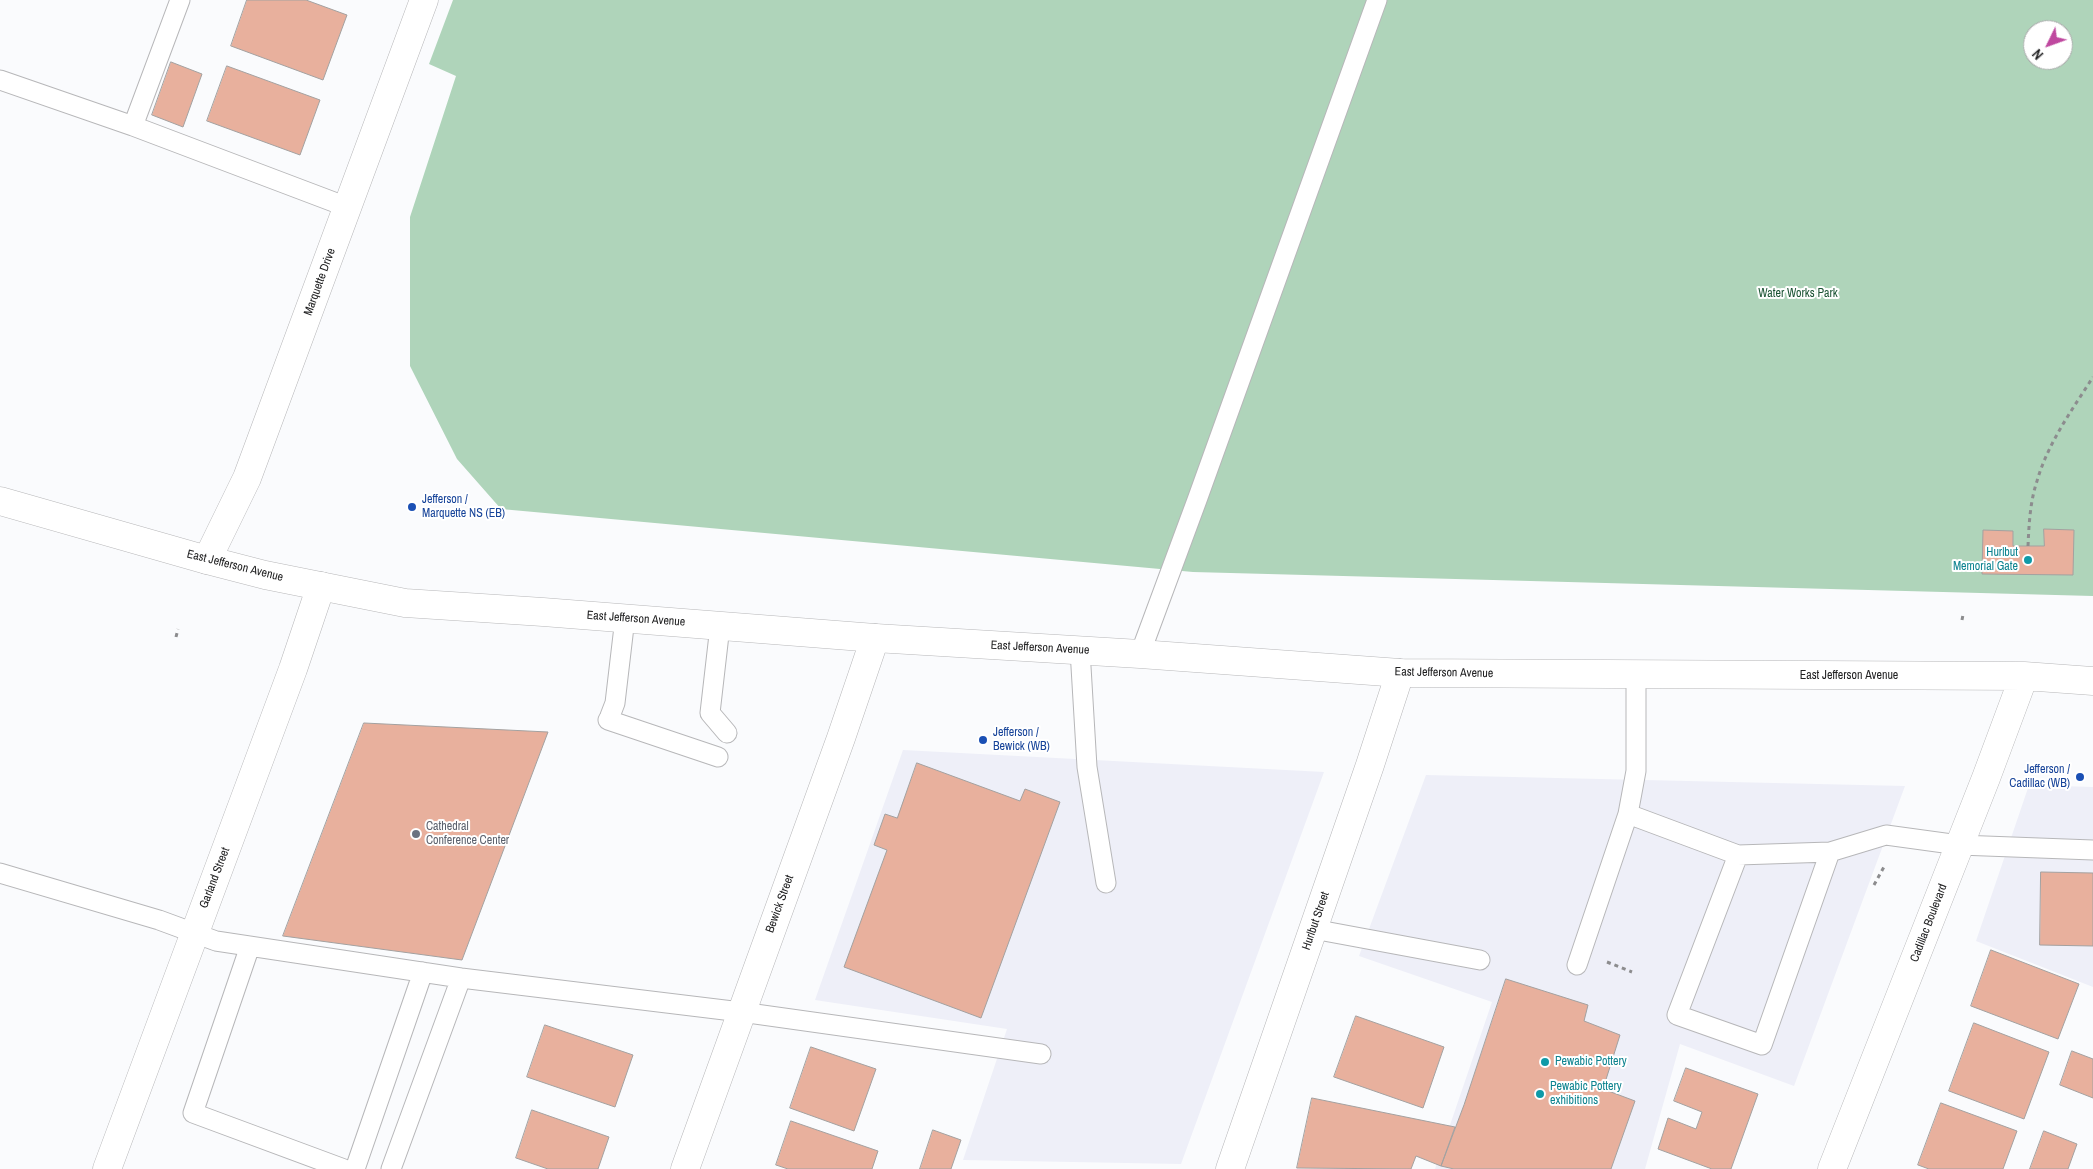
<!DOCTYPE html>
<html>
<head>
<meta charset="utf-8">
<style>
  body { margin:0 }
  #map { position:relative; width:2093px; height:1169px; overflow:hidden; background:#fafbfd; font-family:"Archivo Narrow",sans-serif }
  canvas { display:block }
  .north { position:absolute; left:2023px; top:20px; width:50px; height:50px; box-sizing:border-box; background:#fff; border:1px solid #a6a6a7; border-radius:50%; rotate:228deg; font-size:14px; font-weight:700; line-height:20px; text-align:center; color:#212122 }
  .north::after { content:''; display:block; margin:auto; width:18px; height:22px; background:#bf489f; clip-path:polygon(50% 0,100% 100%,50% 72%,0 100%) }
</style>
</head>
<body>
<div id="map">
<canvas width="2093" height="1169"></canvas>
<div class="north">N</div>
</div>
<script>
const ctx = document.querySelector('canvas').getContext('2d');
ctx.lineJoin = 'round';
function fillPath(path, color) { ctx.fillStyle = color; ctx.fill(path, 'evenodd'); }
function stroke(path, color, width, dash) { ctx.strokeStyle = color; ctx.lineWidth = width; ctx.lineCap = dash ? 'butt' : 'round'; ctx.setLineDash(dash || []); ctx.stroke(path); }
function drawText(font, color, halo, rows, align = 'center') {
  ctx.font = font + ' "Archivo Narrow",sans-serif'; ctx.lineWidth = 4; ctx.setLineDash([]); ctx.textBaseline = 'middle'; ctx.strokeStyle = halo; ctx.fillStyle = color; for (const [text, x, y, turn = 0] of rows) {
    ctx.save(); ctx.translate(x, y); ctx.rotate((+turn || 0) * Math.PI / 180); ctx.textAlign = isNaN(turn) ? turn : align; if (halo) ctx.strokeText(text, 0, 0); ctx.fillText(text, 0, 0); ctx.restore();
  }
}
fillPath(new Path2D(`
  M903,750L1324,772L1181,1164L963,1160L1007,1029L815,1000Z
  M1426,775L1905,786L1794,1086L1680,1044L1645,1169H1435L1492,1002L1359,956Z
  M2029,785L2093,787V987L1976,941Z`), '#eeeff8');
fillPath(new Path2D(`
  M453,0H2093V596L1193,572L501,509L457,459L410,366V217L456,76L429,64ZM2033,30H2063V60H2033Z`), '#afd4ba');
const building = new Path2D(`
  M247,0H306L347,15L323,80L231,46Z
  M171,62L202,74L183,127L152,115Z
  M227,66L320,100L300,155L207,121Z
  M2044,529L2074,530L2073,575L1982,574L1983,530L2013,531V546H2044Z
  M364,723L548,732L462,960L283,936Z
  M917,763L1020,801L1025,789L1060,802L981,1018L844,967L887,850L874,845L885,814L897,818Z
  M2041,872L2093,873V946L2040,945Z
  M1991,950L2079,984L2058,1039L1971,1006Z
  M1506,979L1588,1005L1584,1021L1620,1035L1603,1089L1635,1101L1611,1169H1454L1441,1166L1464,1105Z
  M1356,1016L1444,1047L1423,1108L1334,1077Z
  M1974,1023L2049,1052L2024,1119L1949,1091Z
  M545,1025L633,1055L615,1107L527,1077Z
  M811,1047L876,1069L854,1131L790,1108Z
  M2072,1051L2093,1059V1098L2060,1085Z
  M1686,1068L1758,1094L1731,1169H1712L1658,1149L1668,1118L1696,1129L1702,1112L1674,1101Z
  M1312,1098L1455,1127L1441,1166L1416,1156L1411,1169L1297,1168Z
  M1941,1103L2017,1131L2003,1169H1929L1918,1165Z
  M532,1110L609,1137L598,1169H548L516,1158Z
  M791,1121L878,1151L872,1169H788L776,1165Z
  M933,1130L961,1140L951,1169H920Z
  M2044,1131L2077,1144L2068,1169H2030Z`);
fillPath(building, '#e8b09d');
stroke(building, '#a3a1a0', 1);
const lane = new Path2D(`
  M0,80L133,126L347,207
  M133,126L180,0
  M720,626L710,713L727,733
  M1080,650L1087,767L1106,883
  M1140,654L1197,500L1377,0
  M610,716L615,703L625,618
  M608,720L718,757
  M1628,814L1738,855L1677,1015L1762,1045L1830,852L1738,855
  M1830,852L1886,835L1959,845L2093,850
  M0,873L159,920L216,941L461,978L741,1012L1041,1054
  M1313,929L1480,960
  M250,946L193,1113L344,1169
  M1577,965L1628,814L1636,771V675
  M355,1169L423,972
  M391,1169L461,978`);
const street = new Path2D(`
  M207,560L247,478L424,0
  M107,1169L293,669L321,586
  M685,1169L841,738L875,638
  M1230,1169L1370,765L1400,673`);
const secondary = new Path2D(`
  M0,501L207,560L265,575L405,603L543,612L875,638L1140,654L1400,673L2024,676L2093,681
  M1832,1169L1986,778L2024,676`);
stroke(lane, '#b7b7b9', 21);
stroke(street, '#b7b7b9', 29);
stroke(secondary, '#b7b7b9', 29);
stroke(new Path2D(`
  M2028,546C2029,524 2030,502 2037,481C2048,443 2072,410 2093,377
  M1962,620L1963,615
  M176,637L178,629
  M1874,885L1885,865
  M1607,962L1632,972`), '#8c8c8e', 3, [4, 4]);
stroke(lane, '#fff', 19);
stroke(street, '#fff', 28);
stroke(secondary, '#fff', 28);
for (const [x, y, r, color] of [
  [412,507,5,"#1a4fb4"],
  [2028,560,5,"#0f9aa8"],
  [983,740,5,"#1a4fb4"],
  [2080,777,5,"#1a4fb4"],
  [416,834,5,"#6b7280"],
  [1545,1062,5,"#0f9aa8"],
  [1540,1094,5,"#0f9aa8"]
]) { const dot = new Path2D(); dot.arc(x, y, r, 0, 2 * Math.PI); ctx.fillStyle = color; ctx.fill(dot); stroke(dot, '#fff', 2); }
drawText('12px', '#212122', '#fff', [
  ["Marquette Drive",320,282,-70],
  ["East Jefferson Avenue",235,566,14],
  ["East Jefferson Avenue",636,619,4],
  ["East Jefferson Avenue",1040,648,3],
  ["East Jefferson Avenue",1444,673,1],
  ["East Jefferson Avenue",1849,676],
  ["Garland Street",215,878,-69],
  ["Bewick Street",780,904,-70],
  ["Hurlbut Street",1316,921,-71],
  ["Cadillac Boulevard",1929,923,-69]
]);
drawText('12px', '#1a5333', '#fff', [
  ["Water Works Park",1798,294]
]);
drawText('12px', '#164399', '#fff', [
  ["Jefferson /",422,500],
  ["Marquette NS (EB)",422,514],
  ["Jefferson /",993,733],
  ["Bewick (WB)",993,747],
  ["Jefferson /",2070,770,"right"],
  ["Cadillac (WB)",2070,784,"right"]
], 'left');
drawText('12px', '#0d838f', '#fff', [
  ["Hurlbut",2018,553,"right"],
  ["Memorial Gate",2018,567,"right"],
  ["Pewabic Pottery",1555,1062],
  ["Pewabic Pottery",1550,1087],
  ["exhibitions",1550,1101]
], 'left');
drawText('12px', '#5b616d', '#fff', [
  ["Cathedral",426,827],
  ["Conference Center",426,841]
], 'left');
</script>
</body>
</html>
